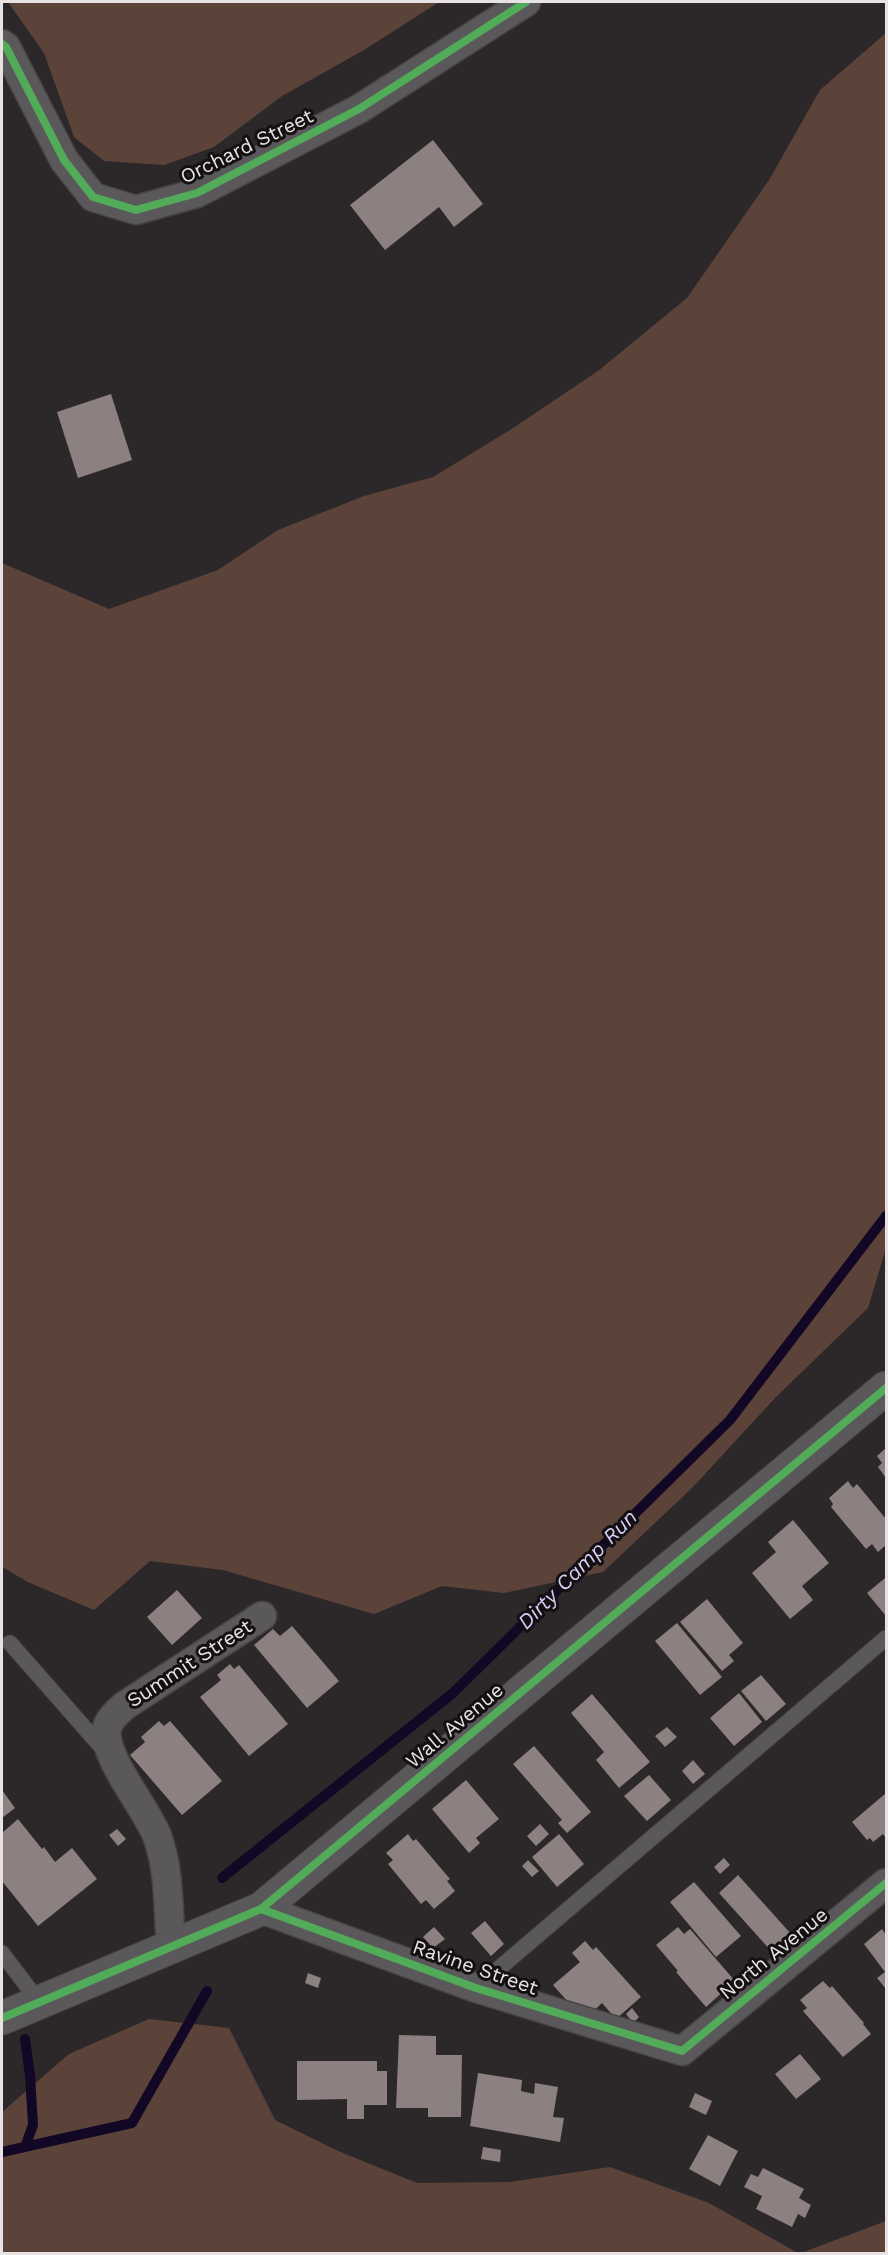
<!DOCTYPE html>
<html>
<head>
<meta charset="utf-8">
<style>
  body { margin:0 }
  #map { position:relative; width:888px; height:2255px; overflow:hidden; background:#2c282a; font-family:"Work Sans",sans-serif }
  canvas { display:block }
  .frame { position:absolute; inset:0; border:3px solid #e8e2e4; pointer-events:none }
</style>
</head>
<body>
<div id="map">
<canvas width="888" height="2255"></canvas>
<div class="frame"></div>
</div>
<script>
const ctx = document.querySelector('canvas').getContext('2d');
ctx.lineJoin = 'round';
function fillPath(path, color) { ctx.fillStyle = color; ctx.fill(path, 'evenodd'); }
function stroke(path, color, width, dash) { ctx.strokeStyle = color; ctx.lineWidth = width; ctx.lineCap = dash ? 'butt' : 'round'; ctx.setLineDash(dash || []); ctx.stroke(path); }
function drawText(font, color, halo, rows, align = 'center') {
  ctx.font = font + ' "Work Sans",sans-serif'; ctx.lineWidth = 6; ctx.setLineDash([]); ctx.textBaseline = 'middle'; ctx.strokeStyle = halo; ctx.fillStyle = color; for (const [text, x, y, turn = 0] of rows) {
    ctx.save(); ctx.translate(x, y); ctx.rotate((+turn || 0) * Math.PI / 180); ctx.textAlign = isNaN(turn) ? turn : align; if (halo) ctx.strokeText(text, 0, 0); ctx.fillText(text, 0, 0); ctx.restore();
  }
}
fillPath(new Path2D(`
  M8,2H439L364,50L282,96L214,147L164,165L104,161L74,137L44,53Z
  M886,33V1248L868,1308L776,1397L692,1488L603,1572L504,1593L442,1586L374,1614L223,1570L150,1561L94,1610L28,1582L2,1567V563L109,609L218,570L278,530L364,496L433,477L510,430L598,371L687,298L769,180L820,90Z
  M149,2019L229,2028L275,2120L338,2151L417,2183L510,2182L610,2167L709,2203L798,2253H2V2112L69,2054Z
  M886,2221V2253H800H801Z`), '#5c433a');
stroke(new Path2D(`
  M222,1878L453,1693L730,1420L886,1216
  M25,2147L33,2125L30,2075L25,2039
  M2,2152L132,2123L207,1991`), '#120826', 10);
fillPath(new Path2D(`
  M433,140L483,204L454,227L439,207L385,250L350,205Z
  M111,394L132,460L78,478L57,412Z
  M886,1448V1478L878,1467L882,1463L877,1456Z
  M848,1481L853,1488L857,1484L886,1519V1532L885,1534L886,1545L878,1552L872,1544L866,1549L831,1507L833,1504L829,1498Z
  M793,1520L829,1563L802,1586L813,1600L790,1619L752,1573L776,1552L768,1542Z
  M885,1578L886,1580V1616L867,1593Z
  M177,1590L202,1618L172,1645L147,1617Z
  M707,1599L743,1643L729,1655L734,1661L722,1671L680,1622Z
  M677,1623L722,1677L700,1695L655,1641Z
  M292,1626L339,1681L307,1708L254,1645L273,1629L280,1636Z
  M230,1664L234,1669L239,1665L288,1724L249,1756L200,1697L221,1680L217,1675Z
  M761,1675L786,1704L766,1721L741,1691Z
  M739,1693L762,1722L734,1746L710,1718Z
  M592,1694L650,1762L619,1788L596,1760L604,1752L571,1713Z
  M159,1721L164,1726L170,1721L222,1781L182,1815L130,1755L145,1742L141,1737Z
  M667,1727L677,1737L665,1747L655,1736Z
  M534,1746L591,1812L567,1833L558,1823L562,1820L513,1764Z
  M693,1760L705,1774L693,1784L682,1771Z
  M649,1775L671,1800L647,1821L624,1796Z
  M466,1780L499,1819L476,1838L480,1843L469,1853L432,1809Z
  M2,1790L15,1808L2,1818Z
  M886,1793V1838L883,1834L873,1842L870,1838L867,1840L852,1822Z
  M18,1819L42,1849L44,1847L55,1862L72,1848L97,1879L38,1926L2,1881V1833Z
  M540,1824L549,1834L536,1846L527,1836Z
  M117,1829L126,1839L118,1846L109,1835Z
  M408,1834L413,1841L416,1839L450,1879L447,1881L455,1891L434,1909L426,1900L421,1904L388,1864L393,1860L386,1853Z
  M559,1834L584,1864L557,1887L532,1857Z
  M724,1858L730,1865L720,1874L714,1867Z
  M528,1860L539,1871L532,1877L522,1866Z
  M738,1875L792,1935L772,1952L719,1893Z
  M694,1882L741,1936L716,1957L670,1902Z
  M485,1921L504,1944L491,1956L471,1933Z
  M434,1927L445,1939L433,1948L423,1937Z
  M678,1927L684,1934L690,1929L735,1981L706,2007L676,1972L678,1971L656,1945Z
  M882,1929L886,1935V1989L877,1978L885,1972L864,1944Z
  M585,1941L593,1950L596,1947L641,1997L616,2019L602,2003L584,2020L553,1985L580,1962L572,1953Z
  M308,1973L321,1978L318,1988L305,1983Z
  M823,1981L830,1988L832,1986L864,2023L863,2024L871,2034L843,2057L803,2011L807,2008L800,2000Z
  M632,2008L639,2017L633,2023L626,2014Z
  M399,2035L436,2036V2055H462L461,2117H428V2108H396Z
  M800,2054L821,2079L796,2099L775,2074Z
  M297,2061H377V2071H387V2105H364V2119H347V2099L297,2100Z
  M478,2073L522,2080L521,2091L534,2094L535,2083L558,2087L553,2117L564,2118L560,2142L470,2126Z
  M695,2093L712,2101L706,2115L689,2107Z
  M708,2135L738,2151L720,2186L689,2169Z
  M483,2147L501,2150L500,2162L481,2159Z
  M763,2168L804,2189L799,2198L811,2205L805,2218L798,2214L792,2227L756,2209L762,2196L744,2187L751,2174L758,2177Z`), '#8c8081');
const service = new Path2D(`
  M10,1643L105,1751
  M2,1953L39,2002
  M476,1988L886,1638`);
const minor = new Path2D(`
  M2,44L6,47L64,160L93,197L136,210L197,193L359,109L526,2
  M261,1909L476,1988L682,2051L886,1883
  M171,1946C168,1911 170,1870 157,1836C147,1809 101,1755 107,1728C109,1719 117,1713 124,1706L262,1616`);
const tertiary = new Path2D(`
  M2,2018L261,1909L886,1388`);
stroke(service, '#454344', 17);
stroke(minor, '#454344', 31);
stroke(tertiary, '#454344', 35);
stroke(service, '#5a585a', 15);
stroke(minor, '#5a585a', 28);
stroke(tertiary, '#5a585a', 33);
stroke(new Path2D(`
  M2,44L6,47L64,160L93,197L136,210L197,193L359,109L526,2
  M261,1909L476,1988L682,2051L886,1883
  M2,2018L261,1909L886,1388`), '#51ab58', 8);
drawText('20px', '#e8e2e4', '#141012', [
  ["Orchard Street",247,147,-26],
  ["Summit Street",190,1664,-33],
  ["Wall Avenue",455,1726,-40],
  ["North Avenue",774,1954,-39],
  ["Ravine Street",475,1968,19]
]);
drawText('italic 21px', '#d5cef8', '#141012', [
  ["Dirty Camp Run",578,1570,-45]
]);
</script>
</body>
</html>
